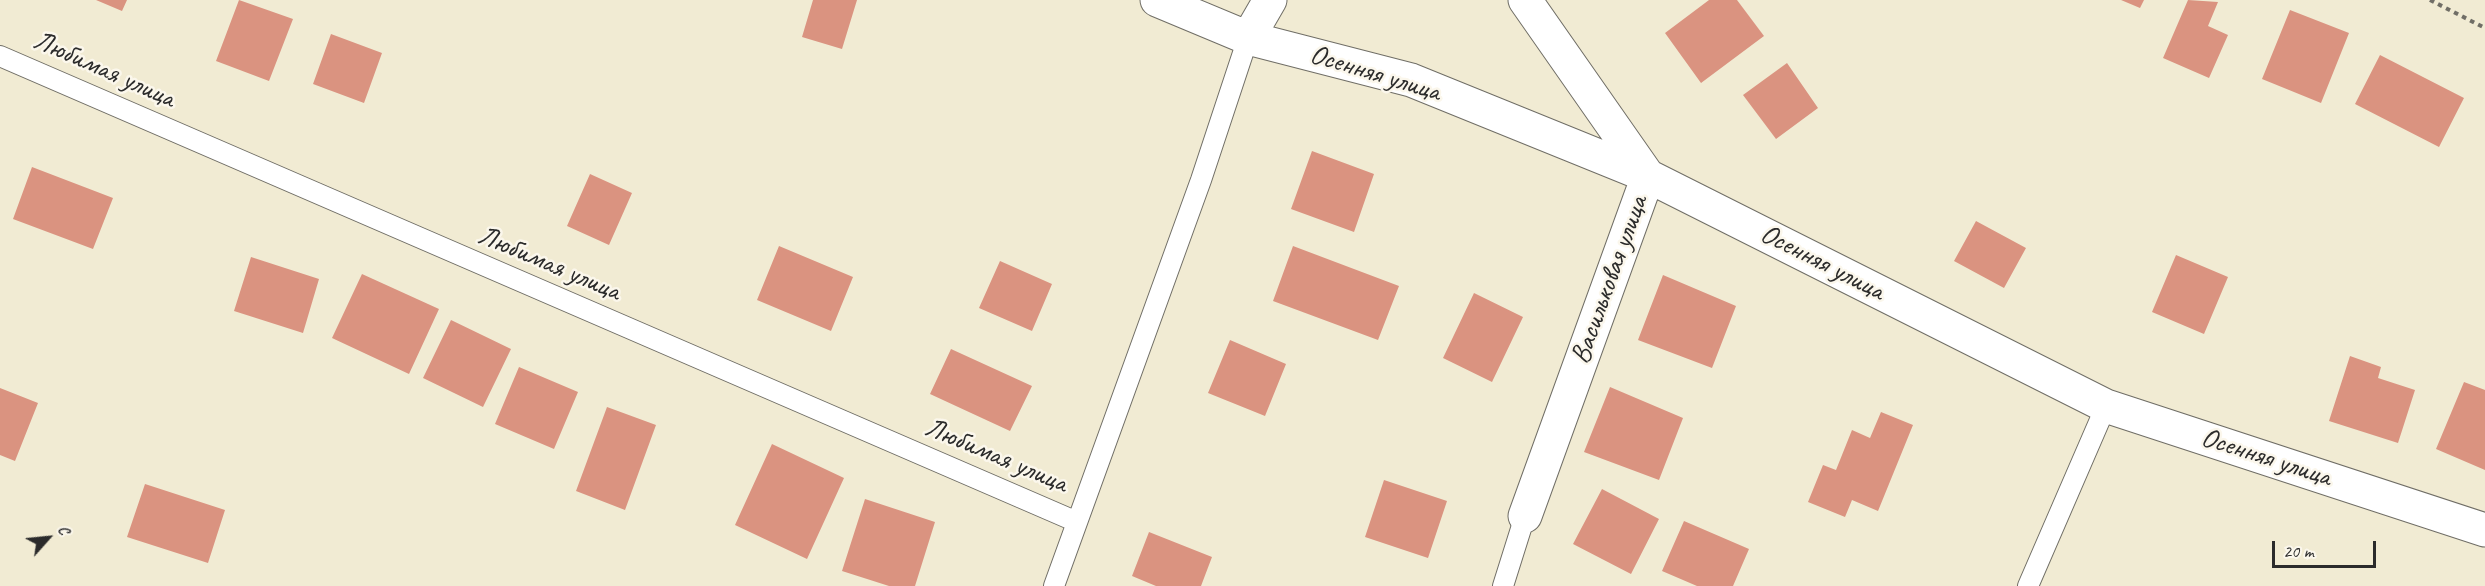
<!DOCTYPE html>
<html>
<head>
<meta charset="utf-8">
<style>
  body { margin:0 }
  #map { position:relative; width:2485px; height:586px; overflow:hidden; background:#f1ebd3; font-family:Caveat,sans-serif }
  canvas { display:block }
  .north { position:absolute; left:18px; top:508px; width:60px; height:60px; -webkit-text-stroke:4px #fbf7ec; paint-order:stroke; rotate:63deg; font-size:16px; font-weight:700; line-height:24px; text-align:center; color:#2b2b2b }
  .north::after { content:''; display:block; margin:auto; width:21px; height:27px; background:#2b2b2b; clip-path:polygon(50% 0,100% 100%,50% 72%,0 100%) }
  .scale { position:absolute; left:2272px; top:541px; width:104px; height:27px; box-sizing:border-box; border:3px solid #2b2b2b; border-top:0; padding-left:8px; font-size:18px; line-height:21px; white-space:nowrap; color:#2b2b2b; -webkit-text-stroke:4px #fbf7ec; paint-order:stroke }
</style>
</head>
<body>
<div id="map">
<canvas width="2485" height="586"></canvas>
<div class="north">С</div>
<div class="scale">20 m</div>
</div>
<script>
const ctx = document.querySelector('canvas').getContext('2d');
ctx.lineJoin = 'round';
function fillPath(path, color) { ctx.fillStyle = color; ctx.fill(path, 'evenodd'); }
function stroke(path, color, width, dash) { ctx.strokeStyle = color; ctx.lineWidth = width; ctx.lineCap = dash ? 'butt' : 'round'; ctx.setLineDash(dash || []); ctx.stroke(path); }
function drawText(font, color, halo, rows, align = 'center') {
  ctx.font = font + ' Caveat,sans-serif'; ctx.lineWidth = 5; ctx.setLineDash([]); ctx.textBaseline = 'middle'; ctx.strokeStyle = halo; ctx.fillStyle = color; for (const [text, x, y, turn = 0] of rows) {
    ctx.save(); ctx.translate(x, y); ctx.rotate((+turn || 0) * Math.PI / 180); ctx.textAlign = isNaN(turn) ? turn : align; if (halo) ctx.strokeText(text, 0, 0); ctx.fillText(text, 0, 0); ctx.restore();
  }
}
fillPath(new Path2D(`
  M96,0H127L122,11Z
  M239,0L293,19L269,81L216,61Z
  M813,0H857L842,49L802,37Z
  M1709,0H1737L1764,36L1701,83L1665,33Z
  M2121,0H2144L2140,8Z
  M2188,0L2218,2L2208,26L2228,35L2209,78L2163,58Z
  M2290,10L2349,33L2321,103L2262,79Z
  M331,34L382,53L364,103L313,84Z
  M2380,55L2464,98L2439,147L2355,104Z
  M1787,63L1818,108L1776,139L1743,95Z
  M1312,151L1374,174L1354,232L1291,209Z
  M32,167L113,198L93,249L13,219Z
  M590,174L632,193L609,245L567,226Z
  M1976,221L2026,248L2004,288L1954,261Z
  M779,246L853,277L831,331L757,300Z
  M1293,246L1399,286L1378,340L1273,301Z
  M2176,255L2228,277L2204,334L2152,312Z
  M251,257L319,279L303,333L234,311Z
  M1000,261L1052,284L1032,331L979,308Z
  M362,274L439,309L409,374L332,338Z
  M1663,275L1736,306L1712,368L1638,340Z
  M1474,293L1523,317L1492,382L1443,358Z
  M451,320L511,349L483,407L423,378Z
  M1230,340L1286,364L1265,416L1208,393Z
  M951,349L1032,386L1010,431L930,394Z
  M2350,356L2381,367L2378,378L2415,390L2398,443L2329,421Z
  M519,367L578,392L554,449L495,424Z
  M2464,382L2485,390V470L2436,449Z
  M1610,387L1683,418L1659,480L1584,452Z
  M0,388L38,403L15,461L0,455Z
  M607,407L656,425L625,510L576,491Z
  M1881,412L1913,425L1878,511L1852,500L1845,517L1808,502L1823,465L1836,470L1852,430L1870,438Z
  M772,444L844,478L807,559L735,525Z
  M1384,480L1447,501L1428,558L1365,537Z
  M145,484L225,510L208,563L127,537Z
  M1602,489L1659,519L1631,574L1573,544Z
  M865,499L935,522L915,586H889L842,571Z
  M1684,521L1749,549L1733,586H1697L1662,571Z
  M1149,532L1212,557L1201,586H1156L1132,576Z`), '#da9380');
const lane = new Path2D(`
  M0,56L1077,522
  M1054,586L1201,180L1248,38
  M1503,586L1525,516
  M2028,586L2106,406`);
const street = new Path2D(`
  M1157,0L1248,38L1411,80L1648,176L2106,406L2485,530
  M1525,0L1648,176L1525,516
  M1248,38L1270,0`);
stroke(lane, '#706e66', 22);
stroke(street, '#706e66', 35);
stroke(new Path2D(`
  M2430,0L2485,28`), '#706e66', 4, [4.5, 4.5]);
stroke(lane, '#fff', 20);
stroke(street, '#fff', 33);
drawText('28px', '#2b2b2b', '#fbf7ec', [
  ["Любимая улица",104,70,24],
  ["Осенняя улица",1375,74,17],
  ["Осенняя улица",1822,263,27],
  ["Любимая улица",549,264,23],
  ["Васильковая улица",1610,280,-70],
  ["Любимая улица",996,456,23],
  ["Осенняя улица",2266,458,18]
]);
</script>
</body>
</html>
